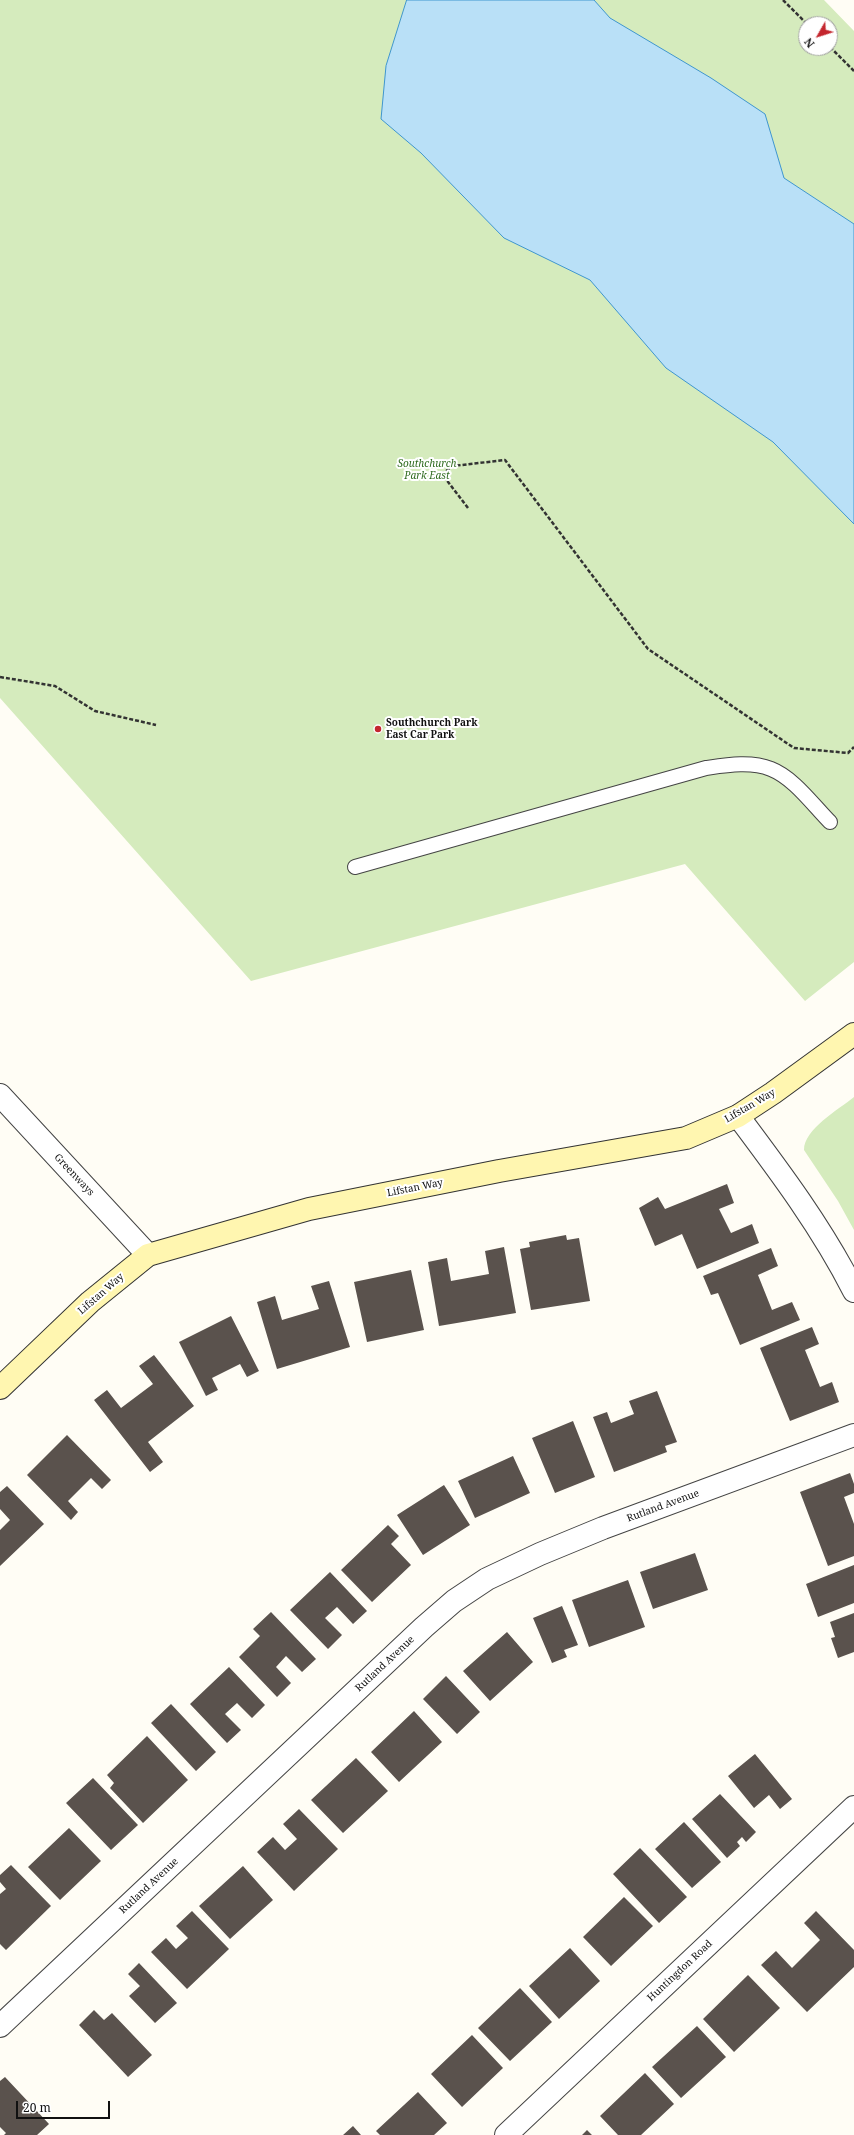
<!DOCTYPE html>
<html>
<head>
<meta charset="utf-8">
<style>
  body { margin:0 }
  #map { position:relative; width:854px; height:2135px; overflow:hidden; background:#fffdf5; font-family:"Noto Serif",serif }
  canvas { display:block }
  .north { position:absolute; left:798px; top:16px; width:40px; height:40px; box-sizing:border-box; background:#fff; border:1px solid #a0a0a0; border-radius:50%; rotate:231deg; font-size:11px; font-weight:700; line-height:16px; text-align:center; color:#111 }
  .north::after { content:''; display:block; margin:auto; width:14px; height:18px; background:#c4262e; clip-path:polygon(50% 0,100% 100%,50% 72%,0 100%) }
  .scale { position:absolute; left:16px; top:2101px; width:94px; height:18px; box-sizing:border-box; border:2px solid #111; border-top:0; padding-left:5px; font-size:12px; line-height:14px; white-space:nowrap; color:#111; -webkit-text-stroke:3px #fff; paint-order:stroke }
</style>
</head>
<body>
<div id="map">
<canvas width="854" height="2135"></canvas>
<div class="north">N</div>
<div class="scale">20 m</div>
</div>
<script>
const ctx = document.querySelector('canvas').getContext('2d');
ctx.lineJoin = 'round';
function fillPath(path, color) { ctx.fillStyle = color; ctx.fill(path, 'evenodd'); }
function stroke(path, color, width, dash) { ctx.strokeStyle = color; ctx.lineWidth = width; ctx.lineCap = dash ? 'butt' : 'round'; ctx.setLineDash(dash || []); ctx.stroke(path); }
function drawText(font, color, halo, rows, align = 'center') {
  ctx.font = font + ' "Noto Serif",serif'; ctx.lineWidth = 4; ctx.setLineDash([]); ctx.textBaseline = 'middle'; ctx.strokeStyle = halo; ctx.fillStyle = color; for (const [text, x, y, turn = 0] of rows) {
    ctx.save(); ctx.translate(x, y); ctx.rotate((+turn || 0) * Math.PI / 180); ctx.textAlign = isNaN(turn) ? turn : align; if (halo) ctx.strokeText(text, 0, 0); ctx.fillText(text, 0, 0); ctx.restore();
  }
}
fillPath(new Path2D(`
  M0,0H824L854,31V962L805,1001L685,864L251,981L0,698ZM806,24H830V48H806Z
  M854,1097V1230L838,1201L804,1150C804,1129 838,1110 854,1097Z`), '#d5ebbd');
const water = new Path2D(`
  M407,0H594L610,18L711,78L765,114L784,178L854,224V524L773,442L666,368L590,280L504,238L421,153L381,119L386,66Z`);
fillPath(water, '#b9e0f7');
stroke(water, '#3f96cf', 1);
fillPath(new Path2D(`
  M727,1184L734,1203L719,1209L731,1233L752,1224L759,1243L697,1269L682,1234L655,1246L639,1208L658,1197L665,1209Z
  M566,1235L567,1240L579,1238L590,1301L531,1310L520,1249L530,1247L529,1242Z
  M504,1247L516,1313L439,1326L428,1262L447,1258L451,1281L489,1274L485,1251Z
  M771,1248L778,1266L758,1275L772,1310L792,1302L800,1320L740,1345L718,1293L711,1295L703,1276Z
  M411,1270L424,1330L367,1342L354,1282Z
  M329,1281L350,1347L277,1369L257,1302L275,1296L282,1320L319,1309L311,1286Z
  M231,1316L259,1371L247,1377L240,1364L212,1378L218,1390L206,1396L179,1342Z
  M812,1327L819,1344L805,1350L820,1387L832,1382L839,1402L790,1421L760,1348Z
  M154,1355L194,1406L148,1442L163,1462L150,1472L94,1400L107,1390L121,1408L153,1384L139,1366Z
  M657,1391L677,1442L665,1446L667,1452L614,1472L593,1417L607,1412L611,1423L634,1414L629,1401Z
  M573,1421L595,1477L555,1493L532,1438Z
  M67,1435L111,1480L102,1489L91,1478L68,1501L78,1512L71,1520L27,1475Z
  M513,1456L530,1493L475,1518L458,1481Z
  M850,1473L854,1484V1493L844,1497L854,1524V1556L828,1566L800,1492Z
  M444,1485L470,1525L423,1555L397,1515Z
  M7,1486L44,1524L0,1566V1530L10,1520L0,1509V1492Z
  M388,1525L399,1536L391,1544L411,1565L372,1602L341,1570Z
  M695,1553L708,1590L653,1609L640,1572Z
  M854,1565V1603L818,1617L806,1584Z
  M330,1572L367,1611L353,1624L337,1607L325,1618L342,1635L328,1649L290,1610Z
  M628,1580L645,1627L589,1647L572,1600Z
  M562,1606L578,1645L564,1650L567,1657L552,1663L533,1618Z
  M271,1612L316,1659L302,1672L286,1656L276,1667L291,1683L277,1697L239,1657L260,1636L253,1629Z
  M854,1613V1652L838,1658L831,1638L835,1637L830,1622Z
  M507,1632L533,1662L490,1701L463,1671Z
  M229,1667L265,1705L252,1718L237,1703L225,1714L241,1730L227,1743L190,1704Z
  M446,1676L480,1712L457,1734L423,1699Z
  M171,1704L216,1752L196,1771L151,1723Z
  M414,1711L442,1742L399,1782L371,1752Z
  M147,1736L188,1780L143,1823L110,1788L114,1783L107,1775Z
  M755,1754L792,1799L780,1809L769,1795L754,1808L728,1776Z
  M356,1758L388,1791L343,1833L311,1800Z
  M93,1778L138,1825L111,1850L66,1803Z
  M720,1794L756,1832L746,1842L742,1837L737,1842L740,1846L727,1858L692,1819Z
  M299,1809L338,1849L294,1891L257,1852L273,1837L285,1850L297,1839L283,1824Z
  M684,1822L721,1862L692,1888L655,1849Z
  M69,1828L101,1861L60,1900L28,1867Z
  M640,1848L687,1897L659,1923L613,1874Z
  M11,1865L51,1906L6,1950L0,1944V1894L6,1889L0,1882V1875Z
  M243,1866L273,1900L230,1939L199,1906Z
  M624,1897L653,1926L611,1966L583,1937Z
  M192,1911L229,1949L187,1989L151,1952L166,1938L176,1949L188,1938L176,1926Z
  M816,1911L854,1950V1967L807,2012L761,1965L776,1951L792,1968L820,1940L804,1923Z
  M570,1948L600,1981L559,2019L529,1986Z
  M139,1963L177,2003L155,2023L129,1996L140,1986L128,1974Z
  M748,1975L780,2008L734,2052L703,2019Z
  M520,1988L552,2022L510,2061L478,2028Z
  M94,2010L104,2020L112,2013L152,2055L128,2077L79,2025Z
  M697,2026L726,2057L681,2098L652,2067Z
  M472,2035L503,2068L462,2107L431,2074Z
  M645,2073L674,2104L641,2135H618L600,2116Z
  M5,2077L49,2124L37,2135H4L6,2133L0,2127V2081Z
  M418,2092L447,2123L434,2135H380L376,2131Z
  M353,2126L361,2135H343Z
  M587,2130L592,2135H582Z`), '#5a524d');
const lane = new Path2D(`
  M355,867L706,768C727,765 751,761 771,769C794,778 813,805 830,822`);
const street = new Path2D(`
  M0,1095L148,1255
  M738,1116C780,1172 822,1228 854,1291
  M0,2026L424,1627L454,1601L487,1579L540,1554L603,1528L854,1435
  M506,2135L854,1807`);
const secondary = new Path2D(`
  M0,1388L90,1302L148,1255L309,1209L499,1171L686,1138L738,1116L773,1093L854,1034`);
stroke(lane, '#444', 16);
stroke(street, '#444', 24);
stroke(secondary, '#333', 24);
stroke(new Path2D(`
  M783,0L807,24
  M830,47L854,71
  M468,508L442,474L453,466L505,460L648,649L794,748L848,753L854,747
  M0,677L55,686L95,711L156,725`), '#333', 2.5, [4, 2]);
stroke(lane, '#fff', 14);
stroke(street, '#fff', 22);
stroke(secondary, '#fff6b0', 22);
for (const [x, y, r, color] of [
  [378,729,4,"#c4262e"]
]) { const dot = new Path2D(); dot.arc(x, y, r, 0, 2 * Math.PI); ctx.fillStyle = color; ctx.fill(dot); stroke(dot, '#fff', 1.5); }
drawText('italic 10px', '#2f6b1f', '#fff', [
  ["Southchurch",427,464],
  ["Park East",427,476]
]);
drawText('bold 10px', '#111', '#fff', [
  ["Southchurch Park",386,723],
  ["East Car Park",386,735]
], 'left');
drawText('10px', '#111', '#fff', [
  ["Lifstan Way",750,1106,-30],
  ["Greenways",74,1175,47],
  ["Lifstan Way",415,1188,-11],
  ["Lifstan Way",101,1294,-41],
  ["Rutland Avenue",663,1506,-20],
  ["Rutland Avenue",385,1664,-43],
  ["Rutland Avenue",149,1886,-43],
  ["Huntingdon Road",680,1971,-43]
]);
</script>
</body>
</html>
